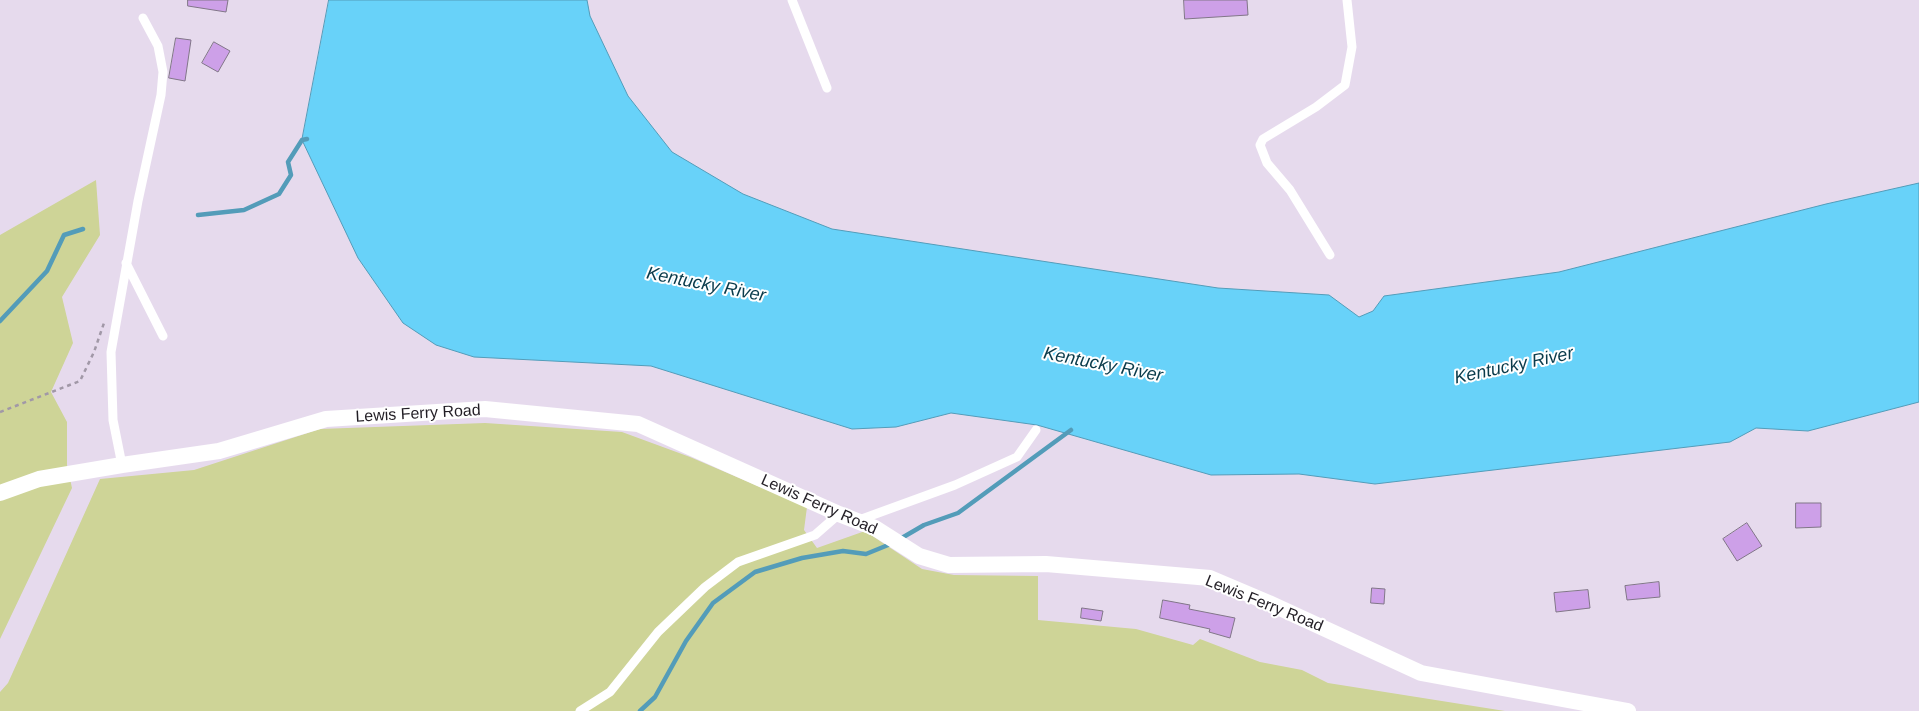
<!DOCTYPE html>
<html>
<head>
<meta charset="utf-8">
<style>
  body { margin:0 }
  canvas { display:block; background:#e6daed }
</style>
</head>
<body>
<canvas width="1919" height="711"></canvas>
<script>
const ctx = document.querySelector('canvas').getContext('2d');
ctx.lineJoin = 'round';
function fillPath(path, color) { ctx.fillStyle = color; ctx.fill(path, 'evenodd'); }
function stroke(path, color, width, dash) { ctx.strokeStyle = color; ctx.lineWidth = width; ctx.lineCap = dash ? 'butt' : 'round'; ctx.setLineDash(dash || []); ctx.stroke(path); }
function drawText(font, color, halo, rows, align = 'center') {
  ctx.font = font + ' Helvetica,sans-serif'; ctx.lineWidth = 4; ctx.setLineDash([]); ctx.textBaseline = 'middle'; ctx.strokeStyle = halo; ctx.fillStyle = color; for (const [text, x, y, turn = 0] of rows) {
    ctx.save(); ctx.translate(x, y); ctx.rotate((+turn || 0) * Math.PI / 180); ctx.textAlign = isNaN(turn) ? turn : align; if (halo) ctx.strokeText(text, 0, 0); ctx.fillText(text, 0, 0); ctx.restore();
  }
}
fillPath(new Path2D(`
  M96,180L100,235L62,297L73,343L51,392L67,422V465L72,488L0,639V235Z
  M485,423L622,432L690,457L807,507L804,530L817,548L865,531L922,569L954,575L1038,576V620L1136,629L1193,645L1200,639L1260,662L1302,670L1328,683L1505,711H0V692L8,683L100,479L194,470L320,429Z`), '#ced497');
const water = new Path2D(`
  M329,0H587L590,16L628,96L672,152L743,194L832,229L1218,288L1329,295L1359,317L1373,311L1384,296L1559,272L1826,204L1919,183V402L1808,431L1756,428L1730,442L1375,484L1299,474L1211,475L1037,425L951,413L896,427L852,429L651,366L474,357L436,345L403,323L358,258L302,140Z`);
fillPath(water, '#68d2f9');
stroke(water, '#539cb9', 1);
stroke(new Path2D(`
  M198,215L244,210L279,194L291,175L288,162L302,140L307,139
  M0,321L47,271L64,235L83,229
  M900,539L924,525L958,513L1071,430
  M640,711L655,697L686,641L713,603L755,572L802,558L843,551L866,554L893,543`), '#539cb9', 4.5);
const building = new Path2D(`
  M188,0H228L226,12L188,6Z
  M1184,0H1247L1248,15L1185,19Z
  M176,38L191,40L185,81L169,78Z
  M214,42L230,51L218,72L202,63Z
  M1796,503H1821V527L1796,528Z
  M1747,523L1762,546L1737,561L1723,539Z
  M1659,582L1660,597L1627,600L1625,586Z
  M1372,588L1385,589L1384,604L1371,603Z
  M1588,590L1590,608L1556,612L1554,593Z
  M1163,600L1190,605L1189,609L1235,618L1230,638L1209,632L1210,629L1160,618Z
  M1082,608L1103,611L1101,621L1081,618Z`);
fillPath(building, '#cda0e8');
stroke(building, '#817688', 1);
stroke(new Path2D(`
  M0,412L80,381L94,352L104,323`), '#a198a7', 2.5, [4, 4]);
stroke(new Path2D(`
  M792,0L827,88
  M1330,255L1290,190L1267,163L1260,145L1263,139L1316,107L1345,85L1352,47L1347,0
  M126,263L163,336
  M122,465L113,420L111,352L138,201L161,95L163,72L158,46L143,18
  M859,520L955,485L1017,457L1036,430
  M580,711L610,692L658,632L705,587L738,562L815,535L839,514`), '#fff', 9);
stroke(new Path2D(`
  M0,493L39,479L122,465L219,451L326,419L485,409L638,424L839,514L875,528L919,556L949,565L1046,564L1210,578L1269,603L1421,673L1628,711`), '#fff', 16);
drawText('16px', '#221e25', '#fff', [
  ["Lewis Ferry Road",418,414,-3],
  ["Lewis Ferry Road",819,505,24],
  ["Lewis Ferry Road",1264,604,22]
]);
drawText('italic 18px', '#0a3b4b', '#fff', [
  ["Kentucky River",706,285,11],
  ["Kentucky River",1103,365,11],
  ["Kentucky River",1514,366,-12]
]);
</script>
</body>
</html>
